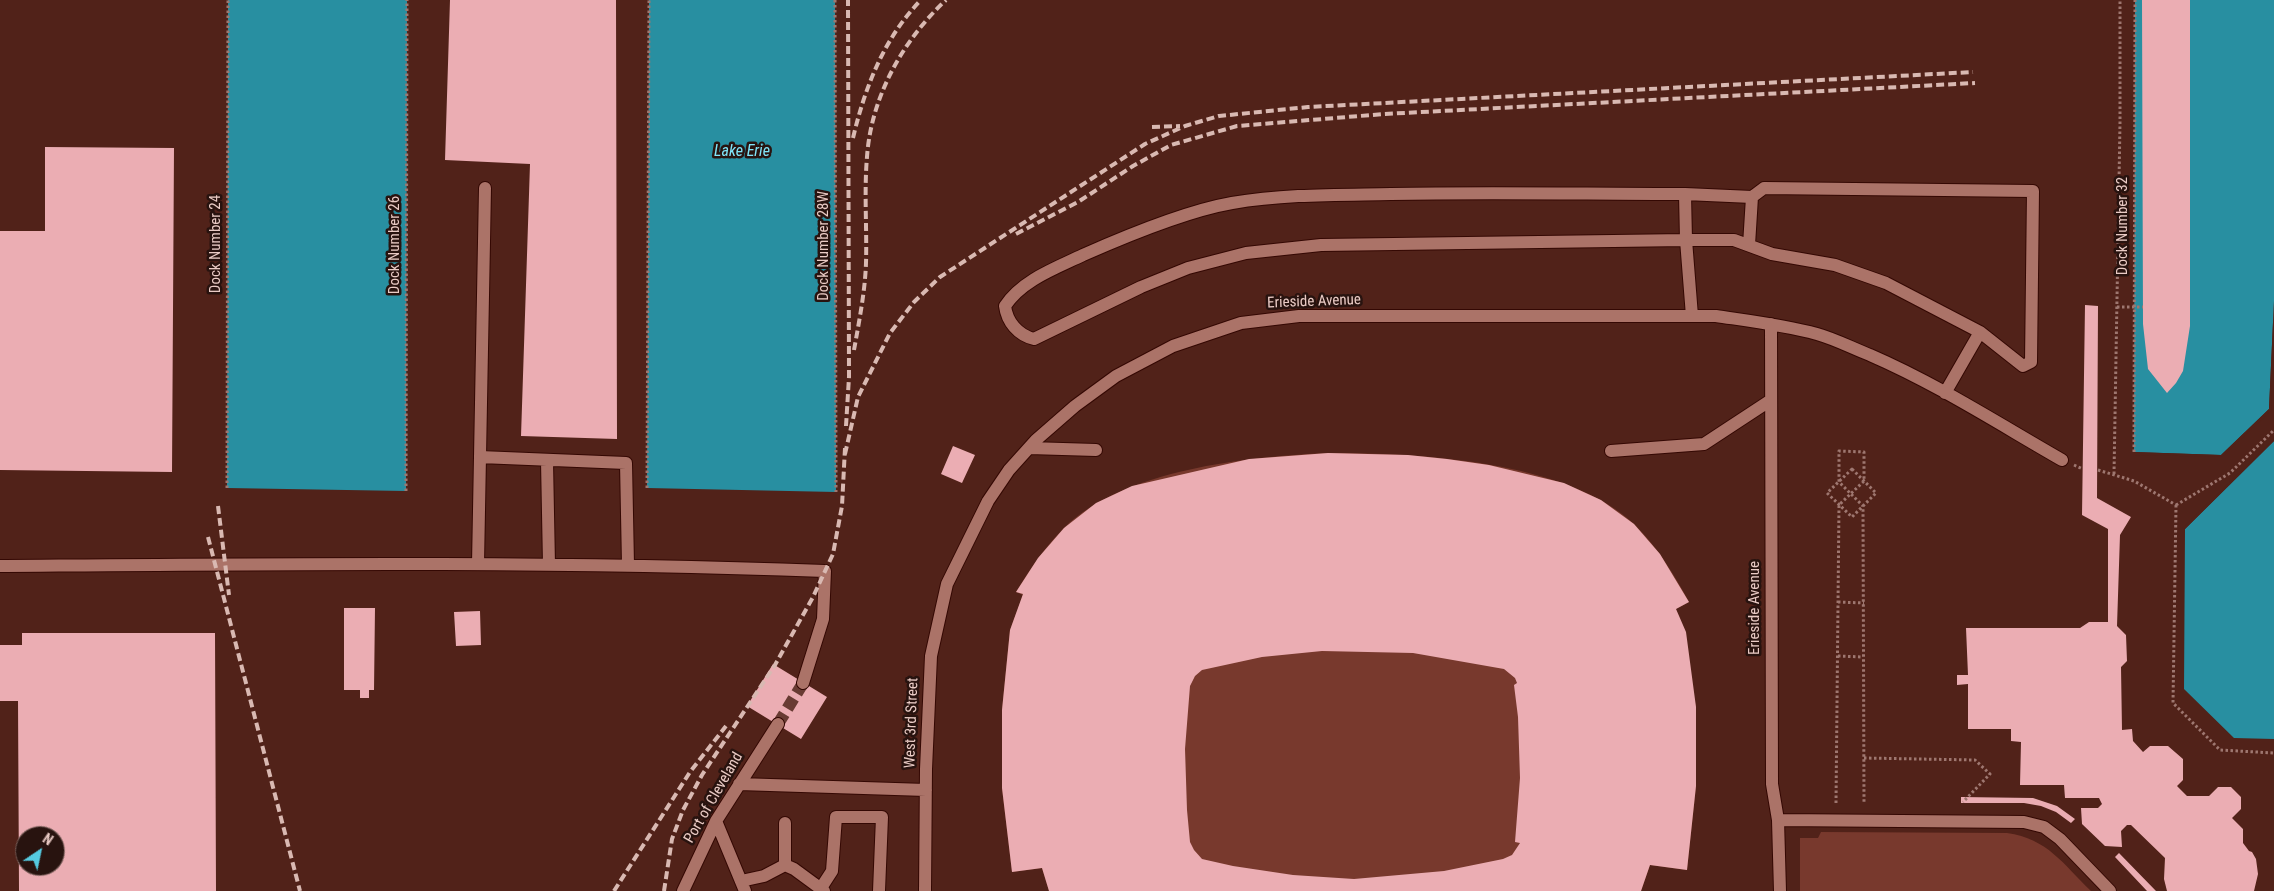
<!DOCTYPE html>
<html>
<head>
<meta charset="utf-8">
<style>
  body { margin:0 }
  #map { position:relative; width:2274px; height:891px; overflow:hidden; background:#512219; font-family:"Roboto Condensed",sans-serif }
  canvas { display:block }
  .north { position:absolute; left:15px; top:826px; width:50px; height:50px; box-sizing:border-box; background:#28130f; border:1px solid #765d58; border-radius:50%; rotate:34deg; font-size:14px; font-weight:700; line-height:20px; text-align:center; color:#eacbc5 }
  .north::after { content:''; display:block; margin:auto; width:18px; height:22px; background:#55cae0; clip-path:polygon(50% 0,100% 100%,50% 72%,0 100%) }
</style>
</head>
<body>
<div id="map">
<canvas width="2274" height="891"></canvas>
<div class="north">N</div>
</div>
<script>
const ctx = document.querySelector('canvas').getContext('2d');
ctx.lineJoin = 'round';
function fillPath(path, color) { ctx.fillStyle = color; ctx.fill(path, 'evenodd'); }
function stroke(path, color, width, dash) { ctx.strokeStyle = color; ctx.lineWidth = width; ctx.lineCap = dash ? 'butt' : 'round'; ctx.setLineDash(dash || []); ctx.stroke(path); }
function drawText(font, color, halo, rows, align = 'center') {
  ctx.font = font + ' "Roboto Condensed",sans-serif'; ctx.lineWidth = 5; ctx.setLineDash([]); ctx.textBaseline = 'middle'; ctx.strokeStyle = halo; ctx.fillStyle = color; for (const [text, x, y, turn = 0] of rows) {
    ctx.save(); ctx.translate(x, y); ctx.rotate((+turn || 0) * Math.PI / 180); ctx.textAlign = isNaN(turn) ? turn : align; if (halo) ctx.strokeText(text, 0, 0); ctx.fillText(text, 0, 0); ctx.restore();
  }
}
fillPath(new Path2D(`
  M1328,453C1416,453 1568,460 1635,525C1658,548 1674,574 1689,602L1676,609L1696,707V786L1687,870L1650,865L1641,891H1049L1042,868L1012,872L1002,788V710L1010,630L1023,595L1016,592C1030,569 1045,547 1064,528C1125,469 1246,457 1328,453Z
  M1821,832L2007,833C2048,839 2063,864 2091,891H1800V838H1818Z`), '#78392d');
fillPath(new Path2D(`
  M228,0H407L406,491L227,488Z
  M649,0H835L836,492L647,488Z
  M2135,0H2274V301L2269,409L2221,455L2134,452Z
  M2274,441V739L2234,738L2184,689L2185,529Z`), '#288fa1');
fillPath(new Path2D(`
  M2274,301L2271,411L2222,457L2134,455V452L2221,455L2269,409Z
  M2274,439V441L2185,529L2182,528Z`), '#512219');
fillPath(new Path2D(`
  M450,0H616L617,439L521,436L530,164L445,160Z
  M2142,0H2190V326L2183,371L2176,383L2167,393L2148,369L2143,324Z
  M45,147L174,148L172,472L0,470V231H45Z
  M2085,305L2098,306L2097,498L2131,517L2120,535L2117,626L2126,635L2127,661L2121,667L2122,730L2132,729L2133,741L2143,752L2150,746H2168L2183,759V780L2177,786L2187,796H2209L2218,787H2231L2241,797V809L2232,818L2243,829V843L2249,851L2252,852L2256,859L2258,874L2254,891H2167L2164,879L2165,858L2131,825H2127L2121,831L2122,847L2105,846L2082,824L2081,808H2098L2102,804L2099,798H2065L2064,785H2020L2021,742L2011,741V729H1968V684L1957,685V675H1968L1966,628H2080L2089,622H2108V529L2082,515Z
  M953,446L975,455L962,483L941,474Z
  M1328,453L1408,455L1447,459L1489,465L1564,483L1601,500L1634,524L1660,554L1689,602L1676,609L1686,632L1696,707V786L1687,870L1650,865L1641,891H1049L1042,868L1012,872L1002,788V710L1010,630L1023,594L1016,592L1038,558L1064,528L1096,503L1132,486L1249,459ZM1322,651L1413,653L1504,669L1515,678L1517,683L1514,685L1518,717L1520,778L1515,842L1520,843L1512,855L1503,859L1444,871L1354,879L1293,875L1233,866L1202,859L1194,850L1190,842L1187,810L1185,749L1190,686L1195,676L1202,670L1262,657Z
  M344,608H375L374,690H369V698H360V690H344Z
  M480,611L481,645L456,646L454,612Z
  M22,633H215L216,891H19L18,701H0V645H22ZM25,836H55V866H25Z
  M773,664L827,697L801,739L747,706Z
  M1961,797L2033,798L2057,806L2075,819L2071,823L2056,812L2041,806L2024,803H1961Z
  M2119,853L2156,891H2147L2115,857Z`), '#ebadb3');
stroke(new Path2D(`
  M778,724L803,683`), '#683b33', 12, [12, 6]);
const minor = new Path2D(`
  M1685,194L1752,197L1764,188L2033,191L2031,362L2023,366L1980,332
  M1749,245L1752,197
  M1692,316L1686,240L1685,194C1587,194 1489,192 1391,194C1338,195 1285,194 1232,203C1186,211 1126,236 1083,255C1056,268 1022,280 1005,306C1007,322 1018,335 1034,339L1141,287L1188,268L1246,253L1321,245L1686,240H1734L1772,254L1835,265L1886,283L1980,332L1945,393
  M1771,324L1772,784L1778,820L1780,891
  M1029,448L1096,450
  M1611,451L1704,444L1771,400
  M480,457L626,463L628,565
  M547,461L549,565
  M478,564L485,188
  M0,566C275,564 550,561 825,571L823,619L803,683
  M739,784L926,790
  M1778,820L2024,822L2044,827L2060,839L2110,891
  M716,821L745,891
  M785,865L794,869L824,891
  M741,881L764,876L785,865V823
  M821,888L832,871L836,817H882L879,891
  M683,891L716,821L778,724
  M925,891L926,769L931,656L947,584L988,501L1009,470L1036,440L1075,406L1116,376L1173,346L1241,323L1299,316H1716C1750,321 1784,325 1817,334C1835,339 1852,348 1870,355C1937,384 1999,424 2062,460`);
stroke(minor, '#340803', 14);
stroke(new Path2D(`
  M835,0L836,492
  M2134,452L2135,0
  M2074,465L2083,469
  M1852,469L1876,493L1852,517L1827,493Z
  M2098,470L2134,481L2176,505
  M2114,474L2120,123V0
  M227,488L228,0
  M647,488L649,0
  M406,491L407,0
  M2176,505L2173,703L2220,750L2274,753
  M2176,505L2230,473L2274,430
  M1838,602L1864,603
  M1838,656L1863,657
  M1864,758L1975,760L1990,774L1963,802
  M1836,803L1839,505L1864,481V452L1839,451V482L1863,506L1864,803`), '#9e7770', 3, [2.5, 2.5]);
stroke(minor, '#ab7368', 12);
stroke(new Path2D(`
  M1152,127L1180,126
  M853,138C865,87 884,38 921,0
  M1016,234L1078,202L1133,166L1171,145L1237,126L1384,114L1975,83
  M854,350C859,322 865,292 866,263C867,228 864,192 867,157C871,97 903,40 946,0
  M846,426L849,377L848,0
  M845,454L858,397L890,333L914,302L940,277L1145,144L1185,126L1219,116L1308,107L1973,72
  M218,506L229,595
  M208,537L300,891
  M614,891L690,772L726,726
  M664,891L672,839L683,810L702,775L775,665L813,597L833,554L842,506L845,448`), '#d9b9b2', 4, [8, 4]);
stroke(new Path2D(`
  M2117,307H2143`), '#9e7770', 3, [2.5, 2.5]);
drawText('15px', '#eacbc5', '#28130f', [
  ["Dock Number 32",2123,226,-90],
  ["Dock Number 24",216,244,-90],
  ["Dock Number 26",395,245,-90],
  ["Dock Number 28W",824,246,-90],
  ["Erieside Avenue",1314,302,-2],
  ["Erieside Avenue",1755,608,-90],
  ["West 3rd Street",912,723,-88],
  ["Port of Cleveland",714,798,-60]
]);
drawText('italic 16px', '#80e5f9', '#28130f', [
  ["Lake Erie",742,152]
]);
</script>
</body>
</html>
